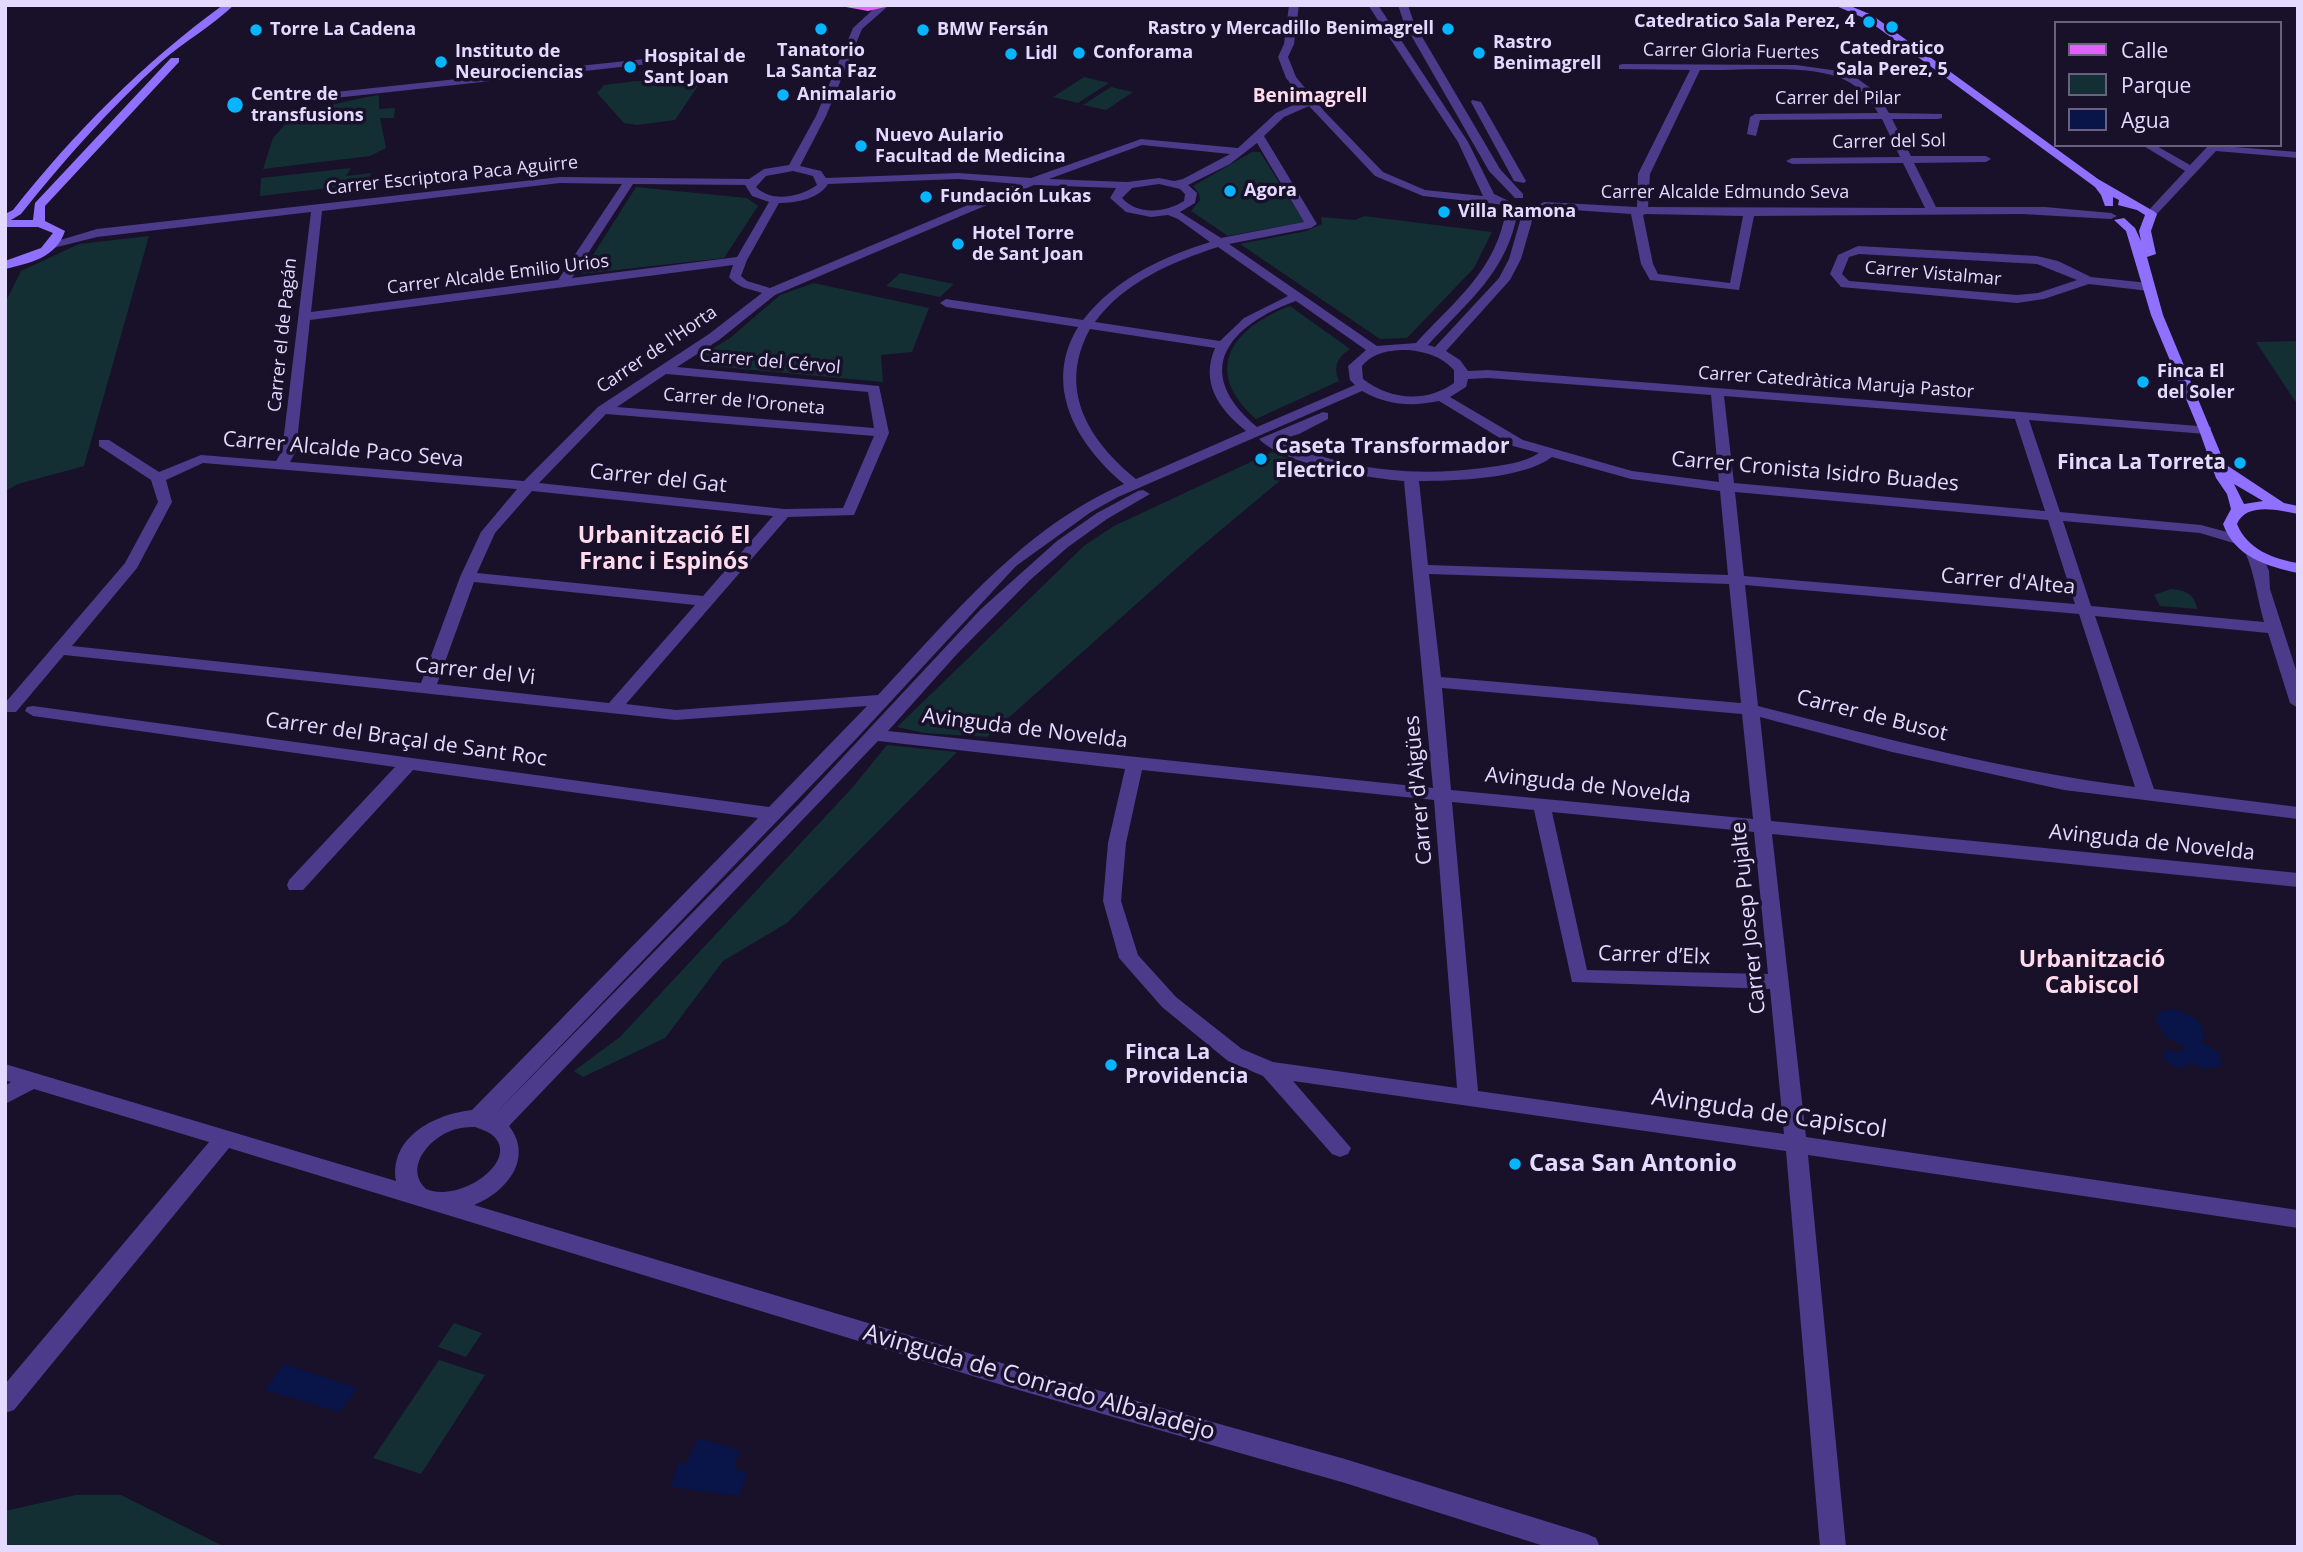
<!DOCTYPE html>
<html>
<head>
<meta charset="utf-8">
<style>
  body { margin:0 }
  #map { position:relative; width:2303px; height:1552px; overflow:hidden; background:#19102a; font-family:"Open Sans",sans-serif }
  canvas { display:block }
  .frame { position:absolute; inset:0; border:7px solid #e4d9ff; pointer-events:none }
  .legend { position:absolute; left:2054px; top:21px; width:228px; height:126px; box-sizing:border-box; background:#19102a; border:2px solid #6a607f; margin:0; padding:9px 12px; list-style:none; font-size:21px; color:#e4d9ff }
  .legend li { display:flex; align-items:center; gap:14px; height:35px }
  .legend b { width:35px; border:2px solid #6a607f }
</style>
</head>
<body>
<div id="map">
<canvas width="2303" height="1552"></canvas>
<div class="frame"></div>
<ul class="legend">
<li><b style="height:9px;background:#e260ff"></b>Calle</li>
<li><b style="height:19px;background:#132f34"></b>Parque</li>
<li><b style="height:19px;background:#091449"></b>Agua</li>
</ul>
</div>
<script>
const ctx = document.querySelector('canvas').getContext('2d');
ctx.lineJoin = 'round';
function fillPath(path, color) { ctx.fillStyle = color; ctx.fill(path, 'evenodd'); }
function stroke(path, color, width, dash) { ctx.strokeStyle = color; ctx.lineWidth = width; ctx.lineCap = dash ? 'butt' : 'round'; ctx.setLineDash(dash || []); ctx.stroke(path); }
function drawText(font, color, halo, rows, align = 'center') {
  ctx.font = font + ' "Open Sans",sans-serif'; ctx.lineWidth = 7; ctx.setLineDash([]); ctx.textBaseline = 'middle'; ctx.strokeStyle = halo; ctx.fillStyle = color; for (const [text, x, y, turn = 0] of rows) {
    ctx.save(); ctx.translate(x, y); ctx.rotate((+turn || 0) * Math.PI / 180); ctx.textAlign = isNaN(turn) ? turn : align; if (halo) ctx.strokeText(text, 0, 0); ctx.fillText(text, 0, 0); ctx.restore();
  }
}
fillPath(new Path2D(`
  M1084,77L1109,83L1078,103L1053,97Z
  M636,81L700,83L675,120L637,125L624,123L597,93L604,85Z
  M1111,87L1133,92L1106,110L1083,105Z
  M379,95V109L395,108L394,118H380L386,148L370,156L263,169L273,138L296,112C325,108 351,99 379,95Z
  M1252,152H1260L1304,222L1228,236L1191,211L1200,200L1199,194L1193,186Z
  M351,168L346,176L372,173L364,184L260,196L261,178Z
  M636,187L747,198L758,206L724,258L581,274Z
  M1364,216L1492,232L1474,268L1407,338L1380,339L1240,244L1306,231L1322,224L1321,217L1355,220Z
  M149,236L84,466L18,484L5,491V303L21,271L79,244Z
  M900,273L954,284L940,297L886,286Z
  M814,283L929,308L912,352L881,355L883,382L700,365L709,356L704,354L730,338L780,295Z
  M1290,306L1350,349C1337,358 1333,366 1339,381L1256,419C1201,370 1232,328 1290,306Z
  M2298,341V404H2297L2256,342Z
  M1272,452L1301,463L1197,550L987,737L924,733L897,727L1085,545L1114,526Z
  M2171,589C2185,590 2195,594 2197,609L2160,606L2154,595Z
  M887,745L957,752L787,923L723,961L665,1038L583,1077L574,1071L620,1037L852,788Z
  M454,1323L482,1333L466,1357L438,1347Z
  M439,1360L485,1375L421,1474L373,1458Z
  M76,1495H121L225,1547H5V1511Z`), '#132f34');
fillPath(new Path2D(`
  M2173,1009C2189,1013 2210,1023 2202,1042L2219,1053L2222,1063L2219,1067L2203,1069L2190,1063L2186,1067C2176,1069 2167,1065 2163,1055L2166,1050L2182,1052L2183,1045L2166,1037L2155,1020L2160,1012Z
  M284,1364L357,1388L340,1412L265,1390Z
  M699,1438L741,1451L733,1467L747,1473L739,1496L671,1487L678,1463H686Z`), '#091449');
fillPath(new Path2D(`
  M878,5L887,7L862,29L826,116L800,166L821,171L826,178L958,173L1031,178L1141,139L1238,148L1276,113L1304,100L1286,78L1278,57L1284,44L1289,5H1299L1294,44L1288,57L1296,77L1324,111L1383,172L1425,190L1483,196L1458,142L1368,5H1378L1468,142L1494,194L1511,202L1505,205L1423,196L1375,176L1309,106L1284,117L1264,136L1317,224L1311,228L1229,244L1377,346L1416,343C1455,300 1496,271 1506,210L1512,207L1518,210C1508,272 1467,302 1428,345L1435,347L1499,278L1509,259L1522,214L1532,212L1534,214L1521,259L1510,280L1446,351L1460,360L1468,371L1488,370L2211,427V433L2206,434L2029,420L2060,512L2201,525L2242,536L2245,539L2237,544L2200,533L2063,521L2091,606L2264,622C2257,598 2255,574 2245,552L2253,547L2261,552L2269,571L2270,589L2298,676V708L2290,703L2268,633L2095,616L2154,789L2298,807V819L2064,790L1892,752L1760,717L1771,821L2298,873V887L1772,834L1806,1137L2298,1210V1228L1808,1155L1846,1547H1820L1786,1151L1293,1081L1351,1148L1348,1154L1340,1157L1332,1154L1263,1076L1228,1061L1162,1007L1119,958L1103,901L1108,843L1125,769L878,741L509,1126C534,1158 507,1192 474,1205L1015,1367L1345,1459L1587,1534L1596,1538L1600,1547H1547L1345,1483L1015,1389L229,1148L14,1410L5,1413V1384L209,1142L34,1089L5,1104V1086L11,1082L5,1080V1064L396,1181C389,1137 435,1114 472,1110L758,818L413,770L303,890H289L287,885L289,880L395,767L33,716L25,711L27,707L33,706L769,807L867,706L676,720L64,655L16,712H5V703L125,563L158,502L151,480L99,446V440H109L159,472L201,455L276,461L282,451L311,212L97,237L53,248L47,244L97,229L560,177L749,179L764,169L789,165L816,116L853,28ZM1257,143L1304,222L1221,238L1180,212L1195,203L1197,193L1188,185L1230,164ZM1142,145L1230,154L1183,179L1174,181L1159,178L1127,182L1049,179ZM793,171L813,176L817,185C800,197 772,203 756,187L766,176ZM958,179L1018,184L770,288L747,281L741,276L747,260L779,203C796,203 819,199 828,184ZM560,183L622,184L558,280L311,312L322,211ZM633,184L745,185L752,196L769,202L737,257L572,278ZM1159,184L1180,189L1185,194L1184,201C1165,213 1137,215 1122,198L1132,188ZM1034,185L1116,188L1110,198L1126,212L1151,217L1168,215L1178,219L1210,242C1162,257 1115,279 1083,320L946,299L940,303L946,307L1078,327C1042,386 1077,445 1124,484C1022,528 952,617 878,695L676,710L626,704L788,517L854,515L889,433L879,386L677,367L719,340L775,295ZM1218,247L1288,296L1244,318L1220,341L1095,322C1124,282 1172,262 1218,247ZM733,265L729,277C738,288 749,289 762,293L709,334L598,407L524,481L290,462L296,451L310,320ZM1296,301L1366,350L1348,366L1350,380L1355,385L1257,427C1190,371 1229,325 1296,301ZM1090,329L1215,348C1200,383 1219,409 1246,431L1136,479C1088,440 1057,389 1090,329ZM1408,350C1426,352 1441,356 1454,370V383C1426,403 1390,400 1363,379L1362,366C1374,352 1390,350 1408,350ZM666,374L868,392L874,428L617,407ZM1488,378L1711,395L1719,482L1632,471L1523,440L1450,397L1466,387L1468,379ZM1362,391C1387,405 1411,407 1439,401L1513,446L1539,453C1522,464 1502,465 1483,468C1412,477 1344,470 1279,440L1299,434L1328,419V413L1323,412L1259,439C1285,465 1367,478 1404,481L1433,788L888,731L957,654L1030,580L1068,547L1107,519L1150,494L1143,490L1138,491L1097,513L1057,541L981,609L801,802L493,1116L857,738L1016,566L1091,512L1118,497ZM1724,396L2015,419L2045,511L1734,483ZM606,414L874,436L843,508L784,509L539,483ZM1552,457L1631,479L1720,491L1728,575L1428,565L1419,481C1455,481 1523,479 1552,457ZM203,463L517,489L481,532L460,577L421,683L72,646L137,568L172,502L166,480ZM532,491L773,516L703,596L477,573L495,533ZM1735,492L2048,520L2075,604L1744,576ZM1429,574L1729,584L1741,703L1441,677ZM474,582L695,605L609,703L437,684ZM1745,585L2079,614L2135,787C2007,771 1883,738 1758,706ZM1442,688L1742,714L1753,819L1451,790ZM1142,770L1434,800L1457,1088L1273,1062L1242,1049L1176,997L1138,955L1121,901L1126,843ZM1452,802L1534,810L1572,982L1770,989L1784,1134L1478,1091ZM1552,812L1754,832L1768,974L1587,970ZM475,1127C480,1129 487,1131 491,1134C524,1159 460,1204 426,1189C405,1169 426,1142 448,1132C456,1128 466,1127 475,1127Z
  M1398,5H1408L1414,23L1500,169L1523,194V198H1515L1489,171L1404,23Z
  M729,50L732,51V55L307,101L302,98L307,95Z
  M1623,64L1796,65L1839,71L1858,79L1876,92L1889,113L1942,114V118L1938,119H1892L1911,156H1986L1991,159L1986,162L1914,163L1936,207H2045L2111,213L2117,216L2111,219L2022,214L1754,216L1739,290L1650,280L1641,264L1631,214L1544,208L1538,205L1544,202L1637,207L1638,174L1690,70L1619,69V65ZM1700,70C1741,71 1800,64 1838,77C1857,84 1869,97 1878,113L1755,114L1750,117L1747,134L1756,136L1760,120L1882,119L1900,157L1792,158L1786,161L1792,164L1903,163L1925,208L1648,207L1650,174ZM1646,214L1743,216L1730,283L1658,274L1653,264L1643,215Z
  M1472,100L1481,102L1526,181L1524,183L1514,181L1471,102Z
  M2142,145H2155L2190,165L2209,145L2298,152V158L2216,151L2155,216L2151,217L2145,214L2147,212L2185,171Z
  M1858,246L2037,256L2058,261L2091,277L2149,283L2155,287L2149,291L2089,284L2044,299L2017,303L1841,287L1830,274L1838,255ZM1859,254L2037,264L2077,280L2038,293L2017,295L1849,281L1842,274L1849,257Z`), '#4c3a8a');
fillPath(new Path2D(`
  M223,5H234C212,26 185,41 162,61C110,108 64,160 21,214L11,220H33L35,203L171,58H179V62L45,206V221L65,231C56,258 30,263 5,269V261L41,248L53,233L38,227H5V214L13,210C75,132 142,64 223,5Z
  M1834,5H1848L1872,15L2098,179L2155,212L2157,214L2151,231L2156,254L2147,257L2163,315L2225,464L2284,503L2298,506V514C2279,510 2246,502 2237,524C2247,549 2273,559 2298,563V573C2266,566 2235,557 2223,524L2231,509L2227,494L2216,478L2199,430L2151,315L2126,231L2114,220L2124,218L2135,228L2141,241L2139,231L2145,215L2137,210L2118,205L2119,200L2113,197V206H2105L2101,195L2095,187L1866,19ZM2234,484L2263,501L2244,504Z`), '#8f70ff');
fillPath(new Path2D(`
  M835,5H894L868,11Z`), '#e260ff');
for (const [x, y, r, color] of [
  [1869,22,7,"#05b5ff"],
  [1892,27,7,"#05b5ff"],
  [821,29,7,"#05b5ff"],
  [1448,29,7,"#05b5ff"],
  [256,30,7,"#05b5ff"],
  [923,30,7,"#05b5ff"],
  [1079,53,7,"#05b5ff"],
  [1479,53,7,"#05b5ff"],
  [1011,54,7,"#05b5ff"],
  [441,62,7,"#05b5ff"],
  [630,67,7,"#05b5ff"],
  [783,95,7,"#05b5ff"],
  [235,105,9,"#05b5ff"],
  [861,146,7,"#05b5ff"],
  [1230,191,7,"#05b5ff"],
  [926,197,7,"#05b5ff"],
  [1444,212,7,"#05b5ff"],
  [958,244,7,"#05b5ff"],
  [2143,382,7,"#05b5ff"],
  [1261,459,7,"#05b5ff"],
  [2240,463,7,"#05b5ff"],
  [1111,1065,7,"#05b5ff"],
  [1515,1164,7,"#05b5ff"]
]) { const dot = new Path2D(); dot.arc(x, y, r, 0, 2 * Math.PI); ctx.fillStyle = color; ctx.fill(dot); stroke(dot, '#19102a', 2.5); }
drawText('bold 18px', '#e4d9ff', '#19102a', [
  ["Catedratico Sala Perez, 4",1855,22,"right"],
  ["Rastro y Mercadillo Benimagrell",1434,29,"right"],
  ["Torre La Cadena",270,30],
  ["BMW Fersán",937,30],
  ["Rastro",1493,43],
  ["Benimagrell",1493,64],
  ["Catedratico",1892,49,"center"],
  ["Sala Perez, 5",1892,70,"center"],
  ["Tanatorio",821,51,"center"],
  ["La Santa Faz",821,72,"center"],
  ["Instituto de",455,52],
  ["Neurociencias",455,73],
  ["Conforama",1093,53],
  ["Lidl",1025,54],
  ["Hospital de",644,57],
  ["Sant Joan",644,78],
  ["Centre de",251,95],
  ["transfusions",251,116],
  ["Animalario",797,95],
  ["Nuevo Aulario",875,136],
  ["Facultad de Medicina",875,157],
  ["Agora",1244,191],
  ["Fundación Lukas",940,197],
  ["Villa Ramona",1458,212],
  ["Hotel Torre",972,234],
  ["de Sant Joan",972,255],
  ["Finca El",2157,372],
  ["del Soler",2157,393]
], 'left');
drawText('18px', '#e4d9ff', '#19102a', [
  ["Carrer Gloria Fuertes",1731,52,1],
  ["Carrer del Pilar",1838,99],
  ["Carrer del Sol",1889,142,-1],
  ["Carrer Escriptora Paca Aguirre",452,176,-6],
  ["Carrer Alcalde Edmundo Seva",1725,193],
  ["Carrer Vistalmar",1933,274,5],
  ["Carrer Alcalde Emilio Urios",498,275,-7],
  ["Carrer el de Pagán",283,335,-84],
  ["Carrer de l'Horta",657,350,-34],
  ["Carrer del Cérvol",770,362,5],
  ["Carrer Catedràtica Maruja Pastor",1836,383,4],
  ["Carrer de l'Oroneta",744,402,5]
]);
drawText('bold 19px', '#ffdbeb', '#19102a', [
  ["Benimagrell",1310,97]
]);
drawText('bold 21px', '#e4d9ff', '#19102a', [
  ["Caseta Transformador",1275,447],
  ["Electrico",1275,471],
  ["Finca La Torreta",2226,463,"right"],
  ["Finca La",1125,1053],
  ["Providencia",1125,1077]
], 'left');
drawText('21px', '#e4d9ff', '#19102a', [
  ["Carrer Alcalde Paco Seva",343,450,5],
  ["Carrer Cronista Isidro Buades",1815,472,5],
  ["Carrer del Gat",658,479,6],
  ["Carrer d'Altea",2008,582,5],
  ["Carrer del Vi",475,672,6],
  ["Carrer de Busot",1872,716,14],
  ["Avinguda de Novelda",1025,729,7],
  ["Carrer del Braçal de Sant Roc",406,740,8],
  ["Avinguda de Novelda",1588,786,6],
  ["Carrer d'Aigües",1419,790,-95],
  ["Avinguda de Novelda",2152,843,6],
  ["Carrer Josep Pujalte",1749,918,-96],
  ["Carrer d’Elx",1654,956,2]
]);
drawText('bold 23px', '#ffdbeb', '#19102a', [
  ["Urbanització El",664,536],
  ["Franc i Espinós",664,562],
  ["Urbanització",2092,960],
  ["Cabiscol",2092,986]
]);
drawText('24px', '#e4d9ff', '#19102a', [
  ["Avinguda de Capiscol",1769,1114,8],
  ["Avinguda de Conrado Albaladejo",1039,1383,16]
]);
drawText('bold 24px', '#e4d9ff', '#19102a', [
  ["Casa San Antonio",1529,1164]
], 'left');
</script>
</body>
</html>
